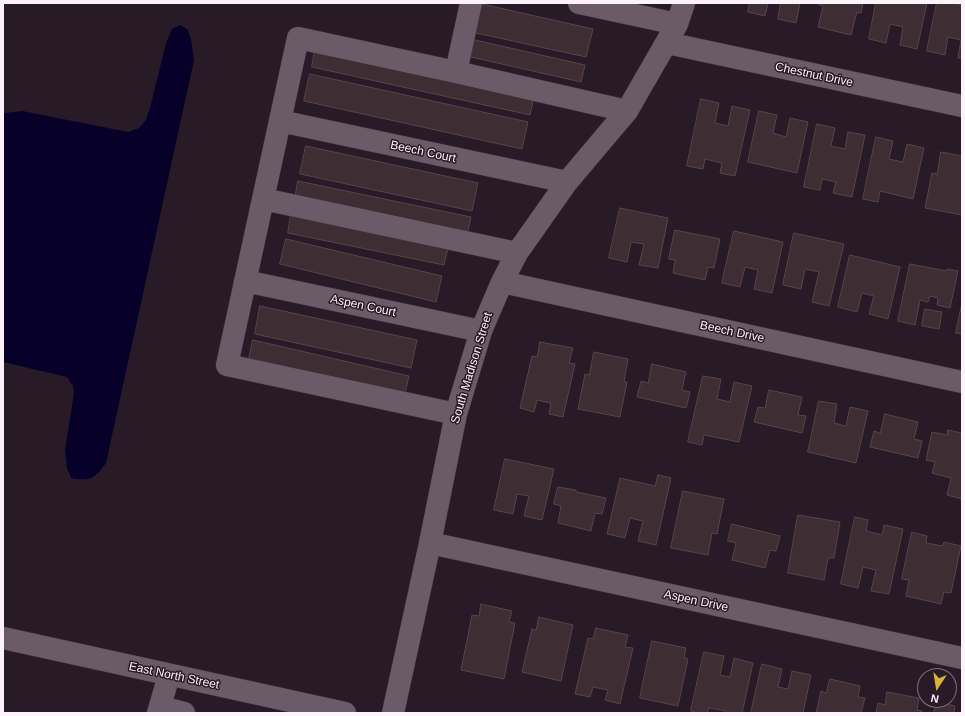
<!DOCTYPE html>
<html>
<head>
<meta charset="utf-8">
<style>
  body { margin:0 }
  #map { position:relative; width:965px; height:716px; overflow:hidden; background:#281a26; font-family:Helvetica,sans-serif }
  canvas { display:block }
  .frame { position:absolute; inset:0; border:4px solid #fbf2fa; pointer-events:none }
  .north { position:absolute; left:917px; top:668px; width:40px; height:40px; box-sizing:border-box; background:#281a26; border:1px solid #7c707b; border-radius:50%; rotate:192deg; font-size:11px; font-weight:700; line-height:16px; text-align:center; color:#fbf2fa }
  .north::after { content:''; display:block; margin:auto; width:14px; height:18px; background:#d9b334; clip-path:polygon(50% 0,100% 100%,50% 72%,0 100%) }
</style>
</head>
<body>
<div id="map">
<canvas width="965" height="716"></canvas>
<div class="frame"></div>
<div class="north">N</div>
</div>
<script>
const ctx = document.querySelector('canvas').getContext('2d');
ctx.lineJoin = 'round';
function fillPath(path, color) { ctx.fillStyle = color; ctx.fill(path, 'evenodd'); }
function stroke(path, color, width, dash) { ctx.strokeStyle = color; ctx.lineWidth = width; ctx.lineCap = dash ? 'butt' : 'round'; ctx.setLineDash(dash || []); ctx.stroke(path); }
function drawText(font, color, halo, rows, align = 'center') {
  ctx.font = font + ' Helvetica,sans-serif'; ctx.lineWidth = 3; ctx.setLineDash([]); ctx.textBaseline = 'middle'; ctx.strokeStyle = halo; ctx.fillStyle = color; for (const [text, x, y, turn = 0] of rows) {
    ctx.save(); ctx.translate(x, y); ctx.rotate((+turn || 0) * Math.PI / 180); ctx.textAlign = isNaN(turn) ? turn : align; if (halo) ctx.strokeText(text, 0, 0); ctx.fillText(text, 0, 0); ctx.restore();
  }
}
fillPath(new Path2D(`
  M180,25L187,29L191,39L194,60L106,463C95,478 90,482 71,478L67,468L65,450L74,393L73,386L67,377L3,362V115L5,113L22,111L128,132L139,128L146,120L151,104L166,43L172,29Z`), '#070028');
const building = new Path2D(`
  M750,3H768L765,16L748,12Z
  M781,3H800L796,23L778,19Z
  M818,3H863L861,13L857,12L851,35L818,27L823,6L818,4Z
  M876,3H927L917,49L900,45L903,27L890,24L886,43L869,39Z
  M937,3H953L962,5V58H958L961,40L948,37L945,55L927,51Z
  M482,4L593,29L586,57L476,33Z
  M475,40L585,65L581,82L471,57Z
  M315,49L534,97L530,115L312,67Z
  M310,74L528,122L522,149L304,101Z
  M701,99L719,103L715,123L728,126L732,106L750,110L735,176L720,173L722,163L705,159L703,169L687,166Z
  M759,111L777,115L773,133L786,137L790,118L808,122L797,173L748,162Z
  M817,124L835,128L831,146L845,149L848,132L865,135L852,197L833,193L836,182L822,179L820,190L804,187Z
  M876,137L893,141L889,159L903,162L907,144L924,148L913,199L880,191L878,202L863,199Z
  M306,146L478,183L472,211L300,174Z
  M941,152L962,156V215L925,208L932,173L937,174Z
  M298,181L471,217L467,235L295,200Z
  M620,208L668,218L658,268L639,265L644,244L631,242L627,262L609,258Z
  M291,215L448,248L444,265L288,233Z
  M675,230L720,239L714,268L708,267L705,280L673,273L675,260L669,259Z
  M734,231L783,242L772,293L754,289L758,270L745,267L740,287L722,283Z
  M794,233L844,244L829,306L812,302L819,272L805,269L801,289L783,285Z
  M286,239L442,276L436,302L280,264Z
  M850,255L900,267L888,319L869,314L874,296L862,293L857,312L838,307Z
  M910,264L947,271V269L958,271L950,308L937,305L938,298L930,296L928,302L920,300L915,325L898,321Z
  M962,303V334L956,333Z
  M260,306L417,340L411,368L255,334Z
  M925,309L942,312L939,329L922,326Z
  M253,340L409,376L405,393L249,359Z
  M540,342L573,348L569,363L575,364L563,417L549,414L551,403L537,400L534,412L520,408L532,356L537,357Z
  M594,352L628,359L624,382H627L620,417L578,409L585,374L589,375Z
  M652,364L686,372L682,390L690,392L686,408L637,397L641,381L648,383Z
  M703,376L721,379L717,399L730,402L734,382L752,386L739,442L704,435L702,445L688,442Z
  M769,390L802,397L798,415L806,416L802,433L754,422L758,407L765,408Z
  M819,401L837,404L834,423L846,426L850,407L868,411L856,463L808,452Z
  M885,414L918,422L914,439L922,441L918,458L870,447L874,431L880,433Z
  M948,430L962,433V499L947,495L951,478L932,473L935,462L926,460L932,432L947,435Z
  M505,459L554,469L542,520L524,516L529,496L517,494L513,514L494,510Z
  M658,475L671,478L656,545L638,541L643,521L630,518L625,538L607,534L620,478L655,486Z
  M558,487L576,490V492L606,498L602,514L595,513L591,531L558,523L561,506L554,504Z
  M683,491L724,499L717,534L712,533L708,555L671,548Z
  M798,515L840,522L834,558H828L824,580L788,573Z
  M855,517L868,520L866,531L882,535L884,525L903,529L889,594L871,591L876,570L863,567L858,588L841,584Z
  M732,524L780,536L776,551L770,550L765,568L732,560L736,543L728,541Z
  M912,532L927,536L926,543L943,546L944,542L961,546L951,593L944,592L941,604L906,596L909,580L902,579Z
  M481,604L512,611L509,622L515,623L504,679L461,670L472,615L479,616Z
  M539,617L573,625L561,681L522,672L532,629L536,630Z
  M596,628L628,635L625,647L633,648L620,704L605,700L608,690L593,687L590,697L575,694L588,638L593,639Z
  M652,641L686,648L684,658L688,659L678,706L640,698Z
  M704,652L724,656L720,675L730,677L734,658L753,663L742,713H725L726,711L709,708L707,713H698L691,711Z
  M762,664L782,669L778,687L788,689L792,671L811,675L803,713H751Z
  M830,679L860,686L858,697L865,698L861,713H816L821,691L826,693Z
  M887,692L919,698L917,710L922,711V713H876L878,703L885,705Z
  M937,702L955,706L954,713H934Z`);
fillPath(building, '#3f2d34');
stroke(building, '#58444b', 1);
const minor = new Path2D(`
  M579,3L677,24
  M667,43L962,106
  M456,72L471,3
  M280,121L567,182
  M263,199L517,253
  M245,281L481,331
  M502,282L962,382
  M456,414L227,365L298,38L456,72L627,111
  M430,543L962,658
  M3,638L345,713
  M160,707L184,713
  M158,713L169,675
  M393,713L430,543L456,414L481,331L502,282L517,253L567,182L627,111L677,24L684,3`);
stroke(minor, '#3f343e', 23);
stroke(minor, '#6b5b69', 22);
drawText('12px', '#fbf2fa', '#281a26', [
  ["Chestnut Drive",814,75,12],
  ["Beech Court",423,152,12],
  ["Aspen Court",363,306,12],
  ["Beech Drive",732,332,12],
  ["South Madison Street",472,368,-73],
  ["Aspen Drive",696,601,12],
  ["East North Street",174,676,12]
]);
</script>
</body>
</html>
